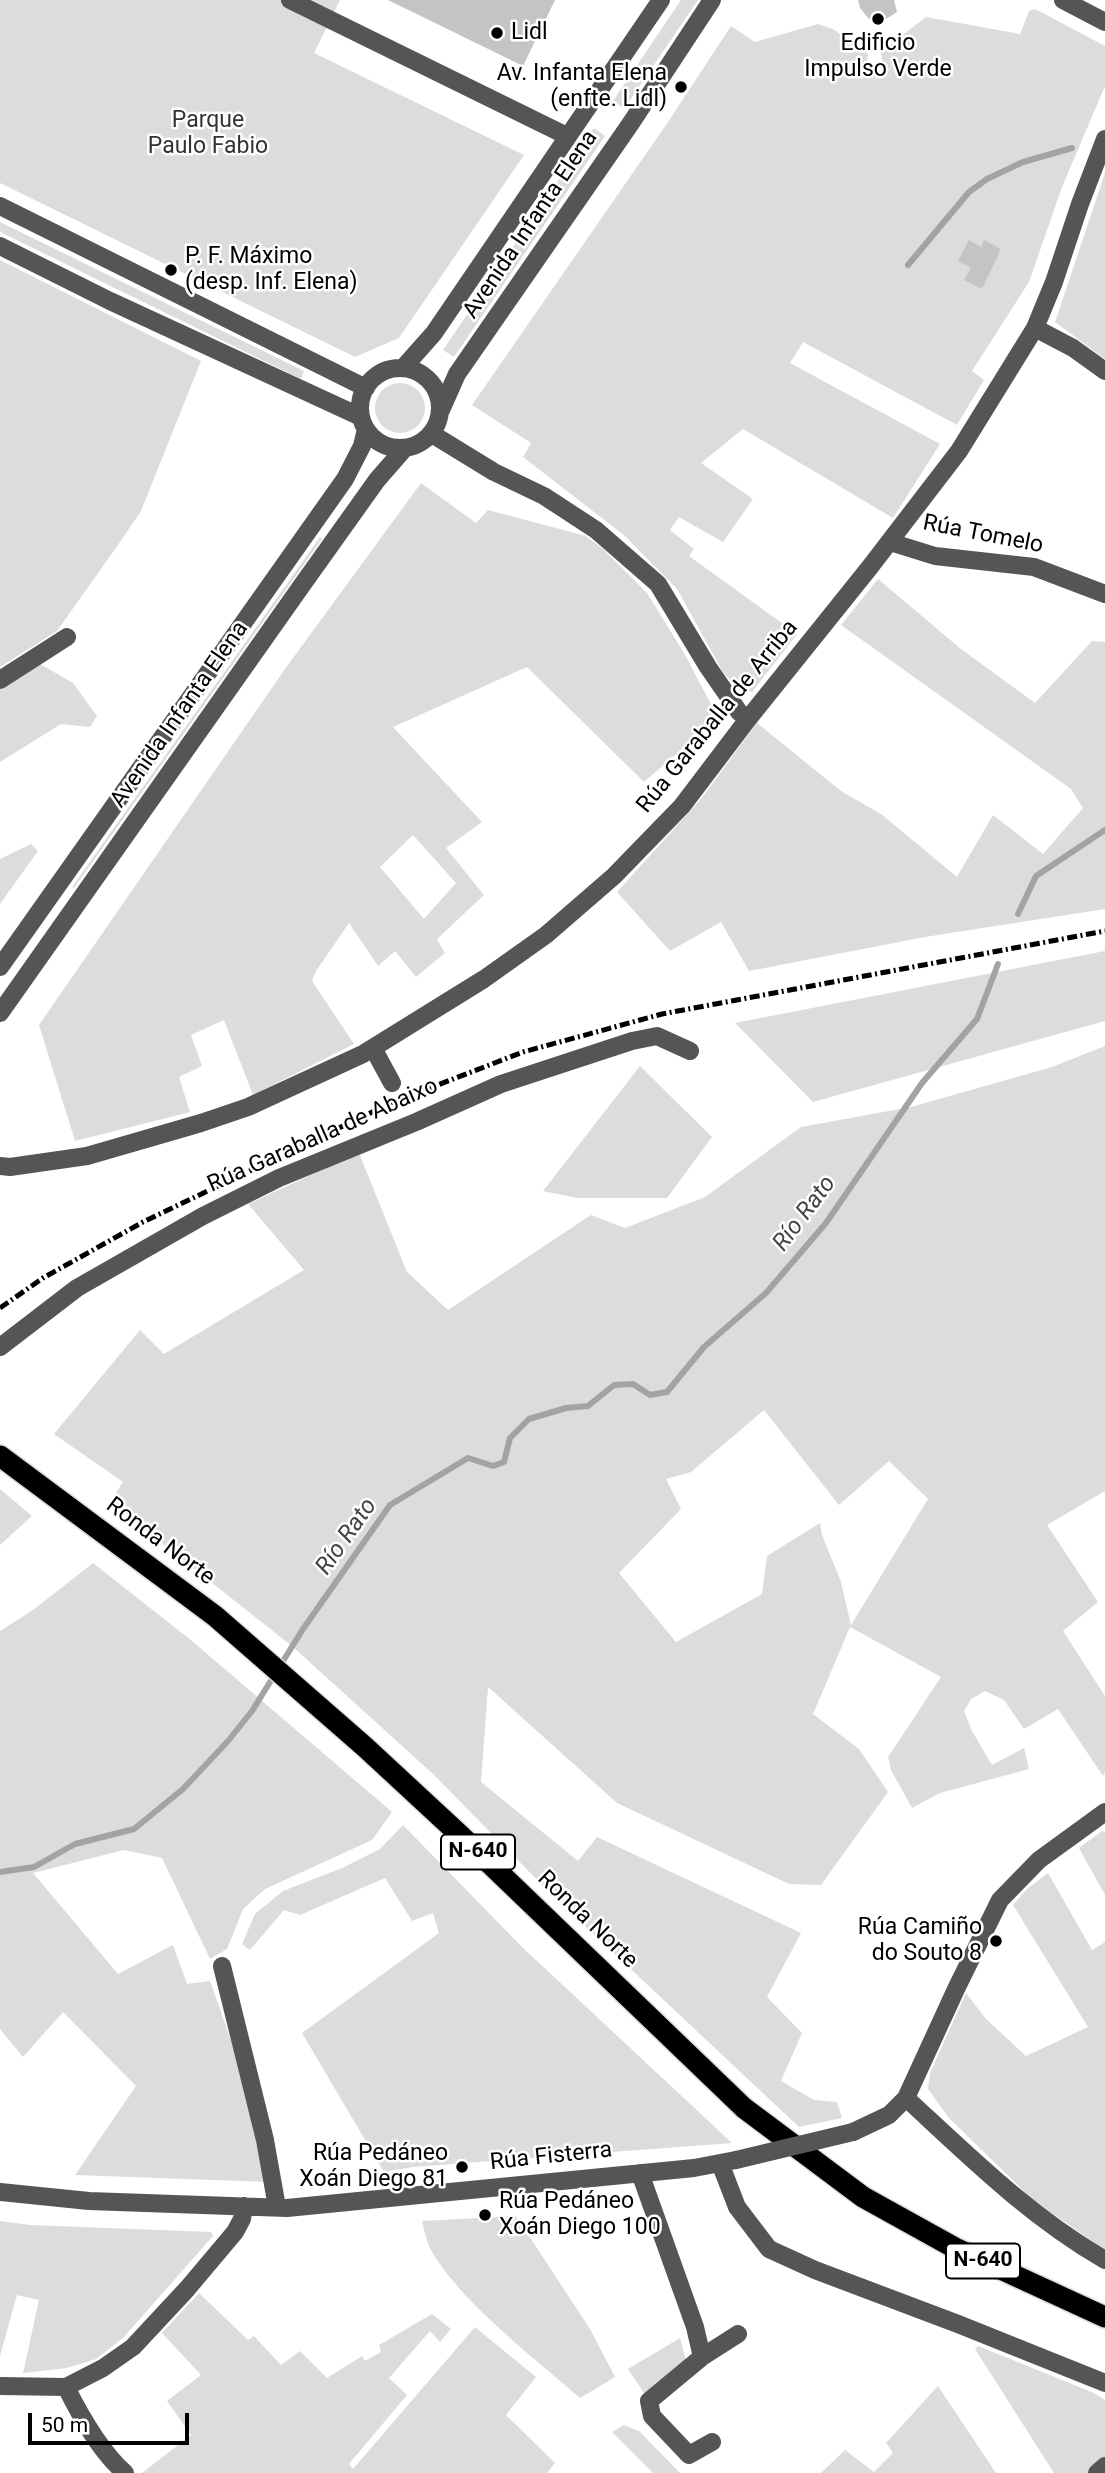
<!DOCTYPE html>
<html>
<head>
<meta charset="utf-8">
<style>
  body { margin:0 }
  #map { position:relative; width:1105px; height:2473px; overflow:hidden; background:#fff; font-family:Roboto,sans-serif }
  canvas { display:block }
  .scale { position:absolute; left:28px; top:2413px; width:161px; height:32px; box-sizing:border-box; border:4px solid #000; border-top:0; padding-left:9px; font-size:21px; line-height:24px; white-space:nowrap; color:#000; -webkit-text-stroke:5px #fff; paint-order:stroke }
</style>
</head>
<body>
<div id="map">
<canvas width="1105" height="2473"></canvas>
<div class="scale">50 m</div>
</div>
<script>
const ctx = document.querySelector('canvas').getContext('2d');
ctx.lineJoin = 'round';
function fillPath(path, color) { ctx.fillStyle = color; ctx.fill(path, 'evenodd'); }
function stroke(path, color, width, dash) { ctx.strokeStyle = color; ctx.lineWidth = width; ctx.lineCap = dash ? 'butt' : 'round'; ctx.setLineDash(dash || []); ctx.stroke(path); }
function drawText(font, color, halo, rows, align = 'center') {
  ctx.font = font + ' Roboto,sans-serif'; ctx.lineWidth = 5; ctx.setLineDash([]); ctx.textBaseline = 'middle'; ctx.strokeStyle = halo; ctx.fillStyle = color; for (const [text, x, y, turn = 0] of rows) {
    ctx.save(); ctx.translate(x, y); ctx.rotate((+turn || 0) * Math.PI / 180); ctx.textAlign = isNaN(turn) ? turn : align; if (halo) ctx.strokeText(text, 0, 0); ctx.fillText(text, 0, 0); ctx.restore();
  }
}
fillPath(new Path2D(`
  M0,0H340L314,53L524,155L399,338L355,357L0,183Z
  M681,0H698L624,109L613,101Z
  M1035,9L1105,46V86L1062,187L1029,282L972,371L984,380L957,425L803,342L790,363L940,444L893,518L743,429L701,463L753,499L723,542L679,517L670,530L694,549L689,556L797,634L752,692L737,686L724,674L677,589L625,536L523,457L531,443L472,405L668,122L731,26L755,42L818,24L833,29L868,54L865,74L885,75L881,52L926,17L1020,34L1029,11Z
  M594,128L605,136L454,357L443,350Z
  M1105,173V359L1055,322Z
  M0,222L304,371L301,379L0,232Z
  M0,260L201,361L141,511L120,542L57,631L0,667Z
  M375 408a25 25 0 1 1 50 0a25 25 0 1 1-50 0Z
  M421,483L476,523L488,510L586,536L603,549L647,593L684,653L713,708L712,723L644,782L527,667L393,727L482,822L446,848L484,895L437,939L445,953L416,977L395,951L378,966L349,923L316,971L312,981L354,1044L253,1095L224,1020L191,1035L202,1066L179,1077L190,1112L75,1141L39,1025L285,669ZM413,835L456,883L424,919L380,867Z
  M320,537L322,539L74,888L72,887Z
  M878,579L961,649L1035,703L1092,641L1105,642V909L925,937L749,971L721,922L670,951L617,892L701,799L757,723L841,791L881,814L957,877L993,815L1043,854L1083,808L1071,789L841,625Z
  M40,664L73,683L97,716L90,727L61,724L0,762V689Z
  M31,844L38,851L0,904V859Z
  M1105,951V1021L813,1102L735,1023Z
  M1105,1046V1491L1047,1525L1098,1602L1063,1631L1105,1696V1772L1103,1776L1058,1709L1024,1729L1004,1700L985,1691L971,1699L964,1711L972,1731L992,1765L1024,1748L1029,1769L940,1793L912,1808L891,1770L888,1757L941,1677L850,1627L813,1714L859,1749L888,1792L821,1885L789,1884L617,1803L488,1687L481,1782L578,1861L597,1837L801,1933L767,1997L802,2033L781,2081L814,2100L837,2102L842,2118L799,2127L555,1898L433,1774L293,1647L110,1502L123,1482L54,1434L140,1330L164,1354L304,1270L248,1204L359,1153L407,1272L448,1310L591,1215L625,1228L705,1197L801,1127L911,1107L1052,1067ZM764,1410L839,1505L889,1461L928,1499L851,1625L841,1582L822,1535L820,1523L767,1556L762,1594L676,1642L619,1573L681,1509L666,1479L691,1472Z
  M640,1066L712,1137L667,1198H577L543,1191Z
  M0,1489L32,1516L0,1545Z
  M93,1563L192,1641L392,1812L372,1840L265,1889L243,1909L227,1949L210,1959L162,1858L124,1850L33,1873L118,1974L173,1945L187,1984L210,1981L232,2043L269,2182L75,2175L136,2086L63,2012L23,2057L0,2029V1631L33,1610Z
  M403,1825L521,1946L732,2143L413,2167L384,2172L302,2033L439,1933L433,1913L412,1921L385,1878L300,1915L284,1910L250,1950L242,1944L255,1914L283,1891L342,1868L380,1849Z
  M1102,1831L1105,1832V1895L1079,1848Z
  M1048,1873L1092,1950L1105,1942V2250L1032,2199L949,2118L928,2089L930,2073L966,1993L986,2019L1026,2056L1088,2027L1013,1905L1027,1889Z
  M516,2216L590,2329L615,2377L580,2398C536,2359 455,2298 429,2246C426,2239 424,2229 422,2221Z
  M0,2221L30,2225L211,2232L213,2236L123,2338L96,2359L67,2368L23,2373L39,2300L17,2295L0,2356Z
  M199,2293L248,2340L254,2336L281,2365L300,2351L327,2378L362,2356L365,2361L381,2352L379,2345L432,2314L451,2329L440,2342L430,2331L389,2378L407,2395L349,2464L353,2469L475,2327L536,2377L506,2415L555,2463L547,2473H142L191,2435L167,2401L201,2375L162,2333Z
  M680,2338L686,2361L646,2396L628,2369Z
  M978,2346L1094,2393L1105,2400V2460L1088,2473H1054L975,2349Z
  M938,2386L996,2473H821L845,2450L874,2472L893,2453L886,2443Z
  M624,2425L639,2431L680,2473H653L612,2432Z`), '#dcdcdc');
stroke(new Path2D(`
  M908,265L969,192L987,179L1023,162L1072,148
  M1018,914L1036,876L1105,830
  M0,1872L34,1867L75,1844L134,1829L183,1789L228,1741L252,1711L303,1629L390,1505L468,1458L493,1466L504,1462L510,1438L529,1419L566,1408L588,1406L614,1385L633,1384L650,1395L667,1392L704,1347L766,1293L826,1223L922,1083L977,1019L998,964`), '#a3a3a3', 6);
fillPath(new Path2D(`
  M388,0H555L523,66Z
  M858,0H894L897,12L875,26L860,8Z
  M969,240L981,247L984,240L1001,249L982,289L964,280L971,268L958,261Z`), '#c4c4c4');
const highway = new Path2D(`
  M0,1456L215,1616L365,1747L460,1835L744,2108L863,2197L955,2248L1105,2317`);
stroke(highway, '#dbdbdb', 24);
stroke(new Path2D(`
  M290,0L567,136
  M1063,0L1105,22
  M0,206L366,388
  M0,246L110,301L361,417
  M1035,328L1073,348L1105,371
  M360 408a40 40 0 1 1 80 0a40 40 0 1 1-80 0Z
  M403,368L434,333L661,0
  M441,410L457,374L631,123L712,0
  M432,434L494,472L544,496L596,530L658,584L708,667L739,712L748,719
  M890,542L935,556L1034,567L1105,594
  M0,680L67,637
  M0,967L345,479L362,446L366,429
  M0,1013L300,588L377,480L404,449
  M373,1048L392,1083
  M0,1166L10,1167L87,1156L201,1123L248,1107L363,1054L484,979L546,935L614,876L682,806L748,719L870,567L959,451L1035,328L1054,282L1080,204L1105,139
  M0,1347L77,1288L203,1216L279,1178L416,1122L501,1084L632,1041L657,1036L690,1051
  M222,1966L265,2140L277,2207
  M906,2098C971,2158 1028,2215 1105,2260
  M853,2132L889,2115L906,2098L957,1987L1000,1900L1039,1860L1105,1812
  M720,2163L737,2207L769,2249L815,2270L958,2324L1105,2383
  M640,2173L695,2327L702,2357L649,2401L652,2416L689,2455L712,2442
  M0,2192L89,2201L287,2208L694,2168L736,2160
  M702,2357L738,2334
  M0,2386L66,2387L103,2368L133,2347L187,2289L235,2232L242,2219L244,2206
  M66,2387C81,2417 100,2451 125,2473
  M1097,2473L1105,2466`), '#555', 18);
stroke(highway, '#000', 21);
stroke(new Path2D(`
  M0,1308L43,1278L143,1222L391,1103L523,1052L662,1014L1105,931`), '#000', 5, [10, 3.5, 2, 3.5]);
stroke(new Path2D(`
  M736,2160L853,2132`), '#555', 18);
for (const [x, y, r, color] of [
  [878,19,7,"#000"],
  [497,33,7,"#000"],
  [681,87,7,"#000"],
  [171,270,7,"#000"],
  [996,1941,7,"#000"],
  [462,2167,7,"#000"],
  [485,2215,7,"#000"]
]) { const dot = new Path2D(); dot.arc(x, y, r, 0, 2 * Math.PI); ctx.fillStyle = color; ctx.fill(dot); stroke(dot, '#fff', 2.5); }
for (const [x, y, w] of [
  [478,1852,74],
  [983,2261,74]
]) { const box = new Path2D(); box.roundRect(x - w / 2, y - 17.5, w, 35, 5); ctx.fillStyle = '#fff'; ctx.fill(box); stroke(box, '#000', 2); }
drawText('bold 21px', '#000', null, [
  ["N-640",478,1852],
  ["N-640",983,2261]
]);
drawText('23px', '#000', '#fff', [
  ["Lidl",511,33],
  ["Edificio",878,44,"center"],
  ["Impulso Verde",878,70,"center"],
  ["Av. Infanta Elena",667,74,"right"],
  ["(enfte. Lidl)",667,100,"right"],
  ["P. F. Máximo",185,257],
  ["(desp. Inf. Elena)",185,283],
  ["Rúa Camiño",982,1928,"right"],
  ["do Souto 8",982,1954,"right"],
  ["Rúa Pedáneo",448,2154,"right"],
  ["Xoán Diego 81",448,2180,"right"],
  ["Rúa Pedáneo",499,2202],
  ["Xoán Diego 100",499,2228]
], 'left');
drawText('23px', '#333', '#fff', [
  ["Parque",208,121],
  ["Paulo Fabio",208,147]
]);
drawText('23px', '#000', '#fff', [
  ["Avenida Infanta Elena",531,225,-56],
  ["Rúa Tomelo",983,535,11],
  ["Avenida Infanta Elena",180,715,-55],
  ["Rúa Garaballa de Arriba",718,717,-51],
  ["Rúa Garaballa de Abaixo",323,1136,-24],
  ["Ronda Norte",160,1542,37],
  ["Ronda Norte",587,1920,44],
  ["Rúa Fisterra",551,2157,-6]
]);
drawText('italic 24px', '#444', '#fff', [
  ["Río Rato",805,1214,-53],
  ["Río Rato",347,1537,-55]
]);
</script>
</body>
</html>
